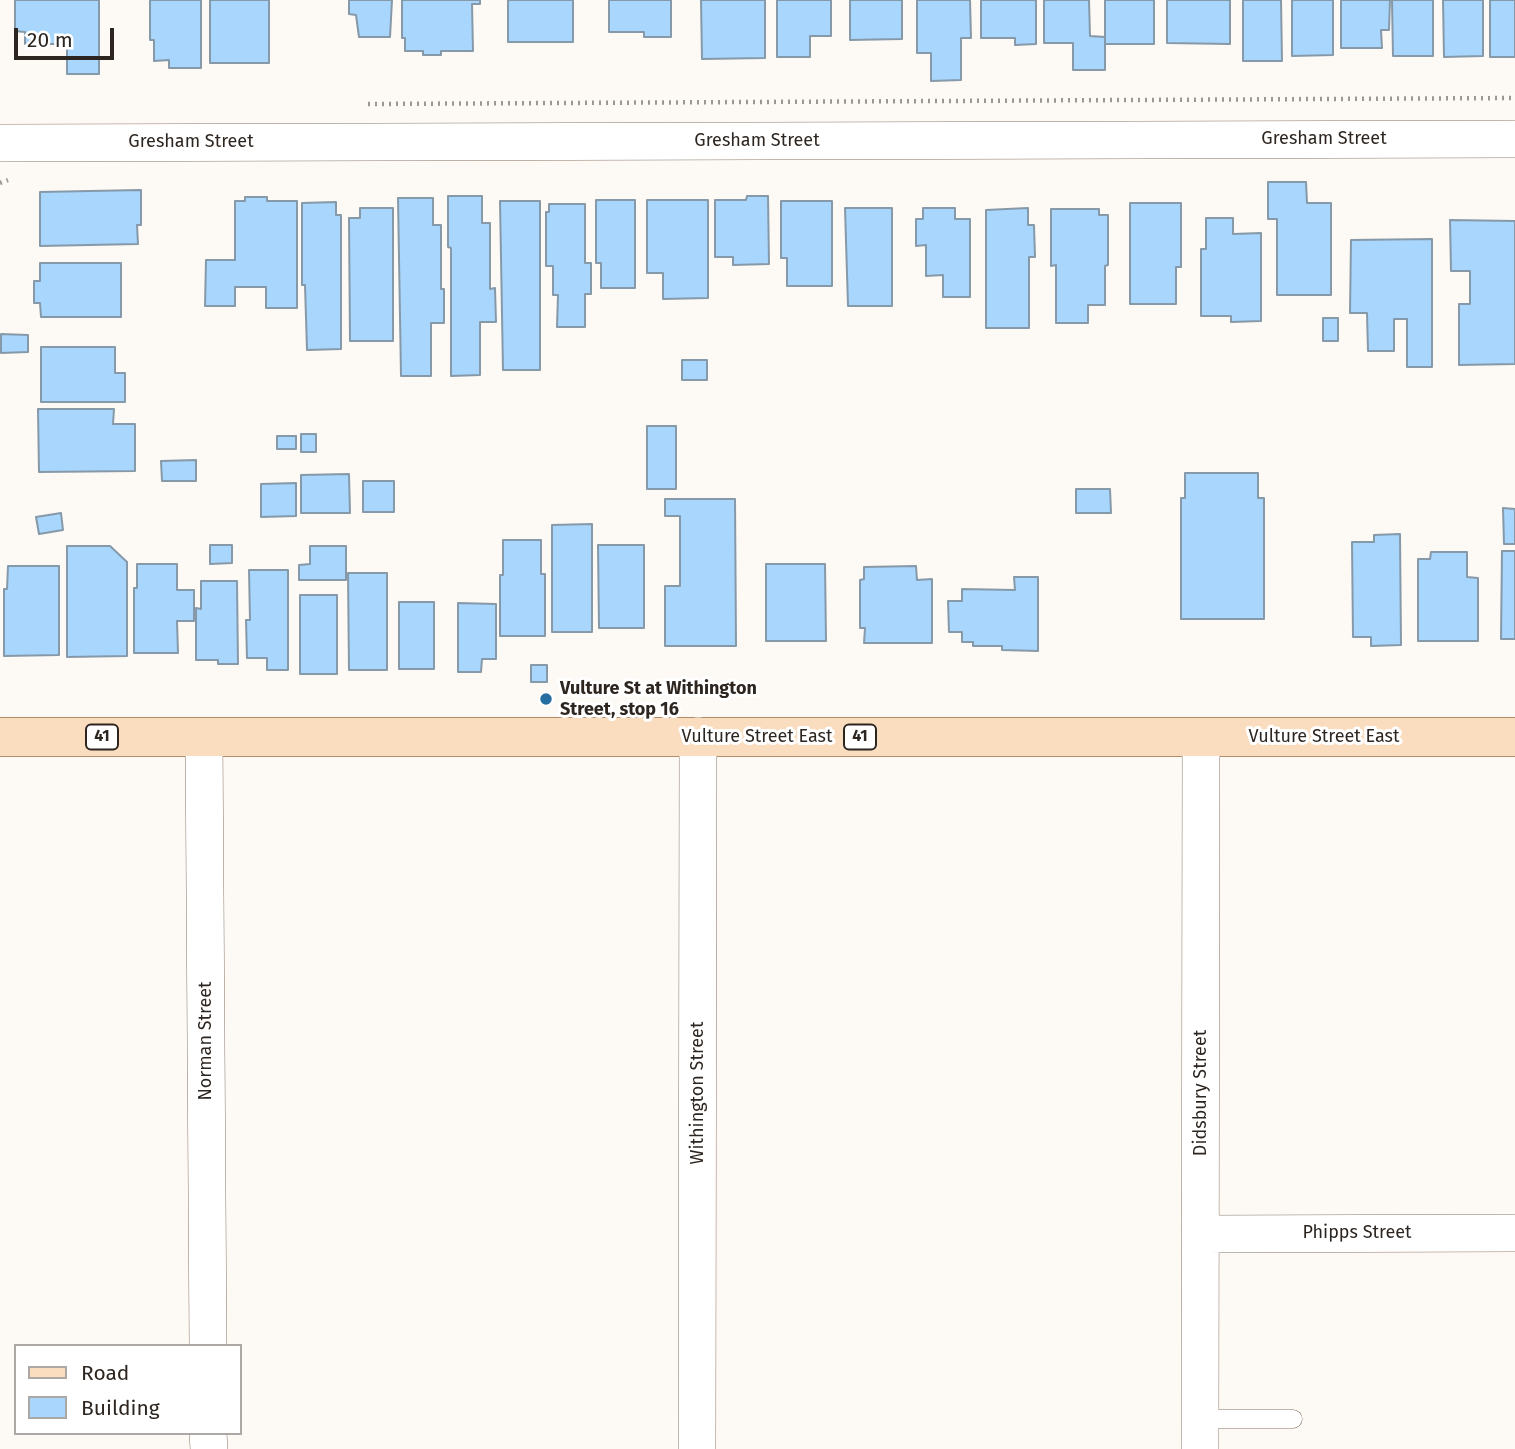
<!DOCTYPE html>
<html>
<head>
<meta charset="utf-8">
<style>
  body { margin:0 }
  #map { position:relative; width:1515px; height:1449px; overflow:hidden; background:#fdf9f5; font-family:"Fira Sans",sans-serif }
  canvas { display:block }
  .legend { position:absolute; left:14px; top:1344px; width:228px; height:91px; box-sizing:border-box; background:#fff; border:2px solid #aba8a5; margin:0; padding:9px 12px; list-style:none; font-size:21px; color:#2d251f }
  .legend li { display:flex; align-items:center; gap:14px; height:35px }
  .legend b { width:35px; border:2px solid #aba8a5 }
  .scale { position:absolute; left:14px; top:28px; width:100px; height:32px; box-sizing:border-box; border:4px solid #2d251f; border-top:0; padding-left:9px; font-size:21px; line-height:24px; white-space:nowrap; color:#2d251f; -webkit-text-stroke:5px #fff; paint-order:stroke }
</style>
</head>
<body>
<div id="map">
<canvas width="1515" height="1449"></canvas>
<ul class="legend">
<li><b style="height:9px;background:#fadcbf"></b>Road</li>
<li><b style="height:19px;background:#a8d6fd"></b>Building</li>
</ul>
<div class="scale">20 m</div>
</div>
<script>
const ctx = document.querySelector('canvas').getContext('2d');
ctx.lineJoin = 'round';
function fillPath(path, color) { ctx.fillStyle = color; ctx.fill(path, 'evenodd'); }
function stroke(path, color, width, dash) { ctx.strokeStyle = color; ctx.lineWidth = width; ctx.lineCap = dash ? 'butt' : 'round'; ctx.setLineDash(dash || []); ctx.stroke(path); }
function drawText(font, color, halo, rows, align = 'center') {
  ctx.font = font + ' "Fira Sans",sans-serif'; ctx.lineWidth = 6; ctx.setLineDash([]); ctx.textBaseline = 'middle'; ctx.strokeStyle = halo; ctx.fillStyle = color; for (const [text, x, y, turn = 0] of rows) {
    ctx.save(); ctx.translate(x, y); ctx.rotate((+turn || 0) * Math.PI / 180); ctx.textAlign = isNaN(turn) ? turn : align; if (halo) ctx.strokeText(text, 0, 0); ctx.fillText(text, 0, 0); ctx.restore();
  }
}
const building = new Path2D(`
  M15,0H99V74H67V44H25V32L15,31Z
  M150,0H201V68H169V60L154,61V40H150Z
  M210,0H269V63H210Z
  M349,0H392L390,37H359L356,15L349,14Z
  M402,0H480V4H472L473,51H441V55H423V51H405V38H402Z
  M508,0H573V42H508Z
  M609,0H671V37H644V32H609Z
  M701,0H765V58L702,59Z
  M777,0H831V36H810V57H777Z
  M850,0H902V39L850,40Z
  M917,0H970L971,38H961V80L931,81V53H917Z
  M981,0H1036V44L1015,45V38H981Z
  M1044,0H1089L1090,36L1105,37V70H1073V43H1044Z
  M1105,0H1154V44H1105Z
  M1167,0H1230V44L1167,43Z
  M1243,0H1281L1282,61H1243Z
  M1292,0H1333V55L1292,56Z
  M1341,0H1390L1389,30H1381L1382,48H1341Z
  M1392,0H1433V56H1393Z
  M1443,0H1483V56L1444,57Z
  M1490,0H1515V57H1490Z
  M1268,182H1306L1307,203H1331V295H1277V219H1268Z
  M141,190V225H137L138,244L40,246V192Z
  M448,196H482V223H490V289L495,288L496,322H480V375L451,376V248L448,247Z
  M747,196H768L769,264L733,265V257H715V200H746Z
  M245,197H267V201H297V308H266V287H235V306H205L206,260H235V201H245Z
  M398,198H433V225H441V289H444V323H431V376H401Z
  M596,200H635V288H601V263H596Z
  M647,200H708V298L663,299V273H647Z
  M500,201H540V370H503Z
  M781,201H832V286H787V258H781Z
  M336,202V215H341V349L307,350L305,285H302V203Z
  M1130,203H1181V267H1176V304H1130Z
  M549,204H585V263H591V294H585V327H557L558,295H553V266H546V212H549Z
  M360,208H393V341H350L349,218H360Z
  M845,208H892V306H848Z
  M923,208H955V219H970V297H943V275L926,276V245L916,246V219H923Z
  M1028,208V225H1034L1035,257H1029V328H986V210Z
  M1051,209H1099V215H1108V265L1105,266V305H1088V323H1056V265L1051,266Z
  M1206,218H1233V234L1261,233V321L1231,322V316H1201V249H1206Z
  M1450,220L1515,221V364L1459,365V304H1470V271H1451Z
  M1432,239V367H1407V319H1394V351H1368L1367,313H1350L1351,240Z
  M40,263H121V317H41L40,303H34V281H40Z
  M1323,318H1338V341H1323Z
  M1,334L28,335V352L1,353Z
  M41,347H115V373H125V402H41Z
  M682,360H707V380H682Z
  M38,409H114L113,424H135V471L39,472Z
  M647,426H676V489H647Z
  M301,434H316V452H301Z
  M277,436H296V449H277Z
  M196,460V481H162L161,461Z
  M1185,473H1258V498H1264V619H1181V498H1185Z
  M349,474L350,513H301V475Z
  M363,481H394V512H363Z
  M296,483V516L261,517V484Z
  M1076,489H1110L1111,513H1076Z
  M665,499H735L736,646H665V586H680V516H665Z
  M1503,508L1515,509V544H1504Z
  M61,513L63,530L39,534L36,517Z
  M592,524V632H552V525Z
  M1400,534L1401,645L1371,646V637H1353L1352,542H1374V535Z
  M503,540H541V574H545V636H500V575H503Z
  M210,545H232V563L210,564Z
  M598,545H644V628H599Z
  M67,546H110L127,562V656L67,657Z
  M310,546H346V580H299V565L310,564Z
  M1502,551H1515V639H1501Z
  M1431,552H1467V577L1478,578V641H1418V559H1430Z
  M137,564H177V590H194V621H177L178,653H134V588H137Z
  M766,564H825L826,641H766Z
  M8,566H59V655L4,656V589H7Z
  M916,566L917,580L932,579V643H864L865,628H860V580L864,579V567Z
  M249,570H288V670H267V658H247L246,620H250Z
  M348,573H387V670H349Z
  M1014,577H1038V651L1002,650V646H973V642H962V632H949L948,601H962V589L1015,590Z
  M201,581H237L238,664H218V660H196V608L201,609Z
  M300,595H337V674H300Z
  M399,602H434V669H399Z
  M458,603L496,604V659H482L481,672H458Z
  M531,665H547V682H531Z`);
fillPath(building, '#a8d6fd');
stroke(building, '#8699a9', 2);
const lane = new Path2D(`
  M1200,1419H1293`);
const street = new Path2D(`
  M0,143L1515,139
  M204,737L208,1346
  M1200,1234L1515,1233
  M208,1433L209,1449
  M697,1449L698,736
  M1200,1449L1201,737`);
const primary = new Path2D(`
  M0,737H1515`);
stroke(lane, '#897767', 19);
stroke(street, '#897767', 38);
stroke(primary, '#b08c6b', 40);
stroke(new Path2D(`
  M368,104L1515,98
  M0,183L8,180`), '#9d9792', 4.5, [2, 5]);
stroke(lane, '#fff', 18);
stroke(street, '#fff', 37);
stroke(primary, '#fadcbf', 38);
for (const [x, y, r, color] of [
  [546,699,7,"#266ea2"]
]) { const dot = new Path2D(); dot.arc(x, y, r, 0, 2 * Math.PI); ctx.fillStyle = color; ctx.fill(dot); stroke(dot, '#fff', 2.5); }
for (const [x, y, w] of [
  [102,737,32],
  [860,737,32]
]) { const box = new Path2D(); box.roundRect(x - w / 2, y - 12.5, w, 25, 5); ctx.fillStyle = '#fff'; ctx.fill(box); stroke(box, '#2d251f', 2); }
drawText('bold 16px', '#2d251f', null, [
  ["41",102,737],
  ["41",860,737]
]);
drawText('18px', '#2d251f', '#fff', [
  ["Gresham Street",1324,139],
  ["Gresham Street",757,141],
  ["Gresham Street",191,142],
  ["Vulture Street East",757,737],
  ["Vulture Street East",1324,737],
  ["Norman Street",206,1041,-90],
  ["Withington Street",698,1093,-90],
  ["Didsbury Street",1201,1093,-90],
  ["Phipps Street",1357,1233]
]);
drawText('bold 18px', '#2d251f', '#fff', [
  ["Vulture St at Withington",560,689],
  ["Street, stop 16",560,710]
], 'left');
</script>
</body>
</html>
